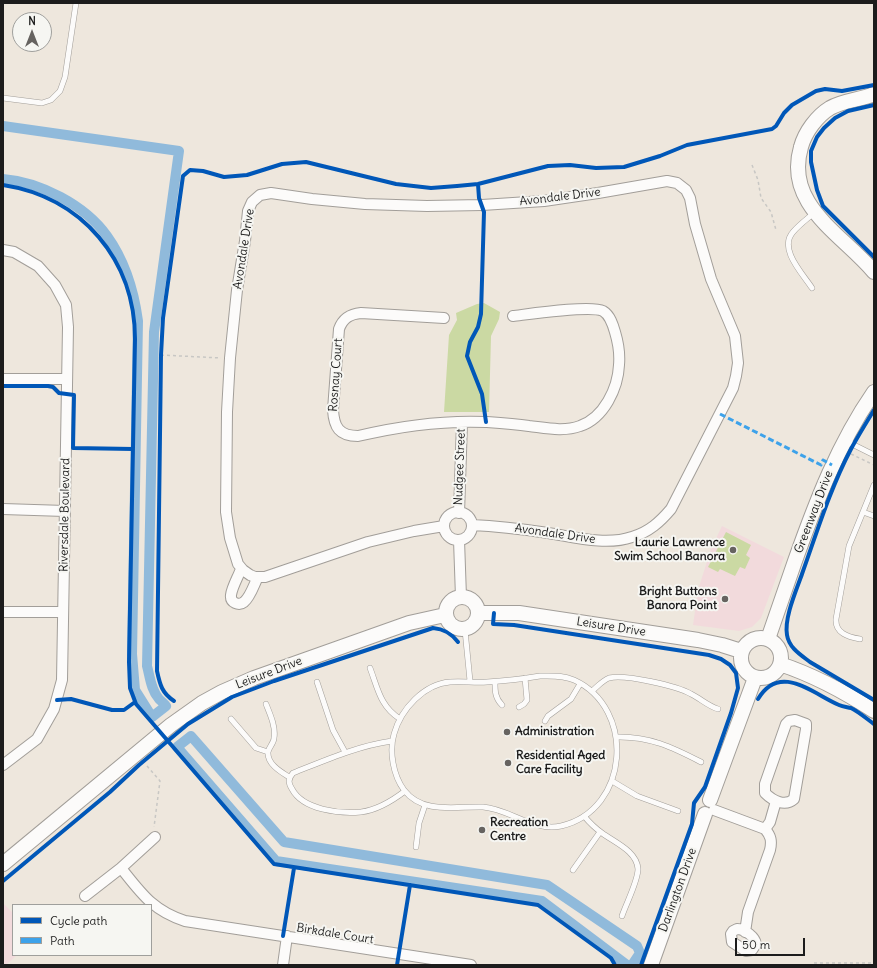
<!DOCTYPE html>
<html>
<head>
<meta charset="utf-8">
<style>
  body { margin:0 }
  #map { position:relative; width:877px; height:968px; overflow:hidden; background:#eee7dd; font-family:Delius,sans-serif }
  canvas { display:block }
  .frame { position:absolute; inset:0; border:4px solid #1c1c1c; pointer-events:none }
  .legend { position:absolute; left:12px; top:904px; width:140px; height:52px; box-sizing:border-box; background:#f6f6f2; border:1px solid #9f9f9c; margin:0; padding:5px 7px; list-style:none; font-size:12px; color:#1c1c1c }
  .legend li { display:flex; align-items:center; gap:8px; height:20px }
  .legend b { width:20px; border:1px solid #9f9f9c }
  .north { position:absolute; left:12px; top:12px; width:40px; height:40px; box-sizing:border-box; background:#f6f6f2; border:1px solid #9f9f9c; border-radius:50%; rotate:0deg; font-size:11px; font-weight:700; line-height:16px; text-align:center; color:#1c1c1c }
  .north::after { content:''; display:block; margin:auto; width:14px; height:18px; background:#666360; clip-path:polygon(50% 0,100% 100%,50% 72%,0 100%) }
  .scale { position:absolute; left:735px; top:938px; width:70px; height:18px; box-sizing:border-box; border:2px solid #1c1c1c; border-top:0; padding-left:5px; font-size:12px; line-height:14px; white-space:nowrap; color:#1c1c1c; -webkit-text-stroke:3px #f6f6f2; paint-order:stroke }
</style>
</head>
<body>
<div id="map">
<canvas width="877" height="968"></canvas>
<div class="frame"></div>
<ul class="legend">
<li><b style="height:5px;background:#0057b8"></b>Cycle path</li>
<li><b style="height:5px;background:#3da2ea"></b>Path</li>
</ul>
<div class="north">N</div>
<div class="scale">50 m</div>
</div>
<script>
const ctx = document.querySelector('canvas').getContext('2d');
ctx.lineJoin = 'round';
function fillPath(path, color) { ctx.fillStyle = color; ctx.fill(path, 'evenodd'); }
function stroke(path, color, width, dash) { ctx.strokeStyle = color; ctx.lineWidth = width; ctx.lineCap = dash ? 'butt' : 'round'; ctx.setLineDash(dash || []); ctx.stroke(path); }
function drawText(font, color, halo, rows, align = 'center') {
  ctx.font = font + ' Delius,sans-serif'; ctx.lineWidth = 4; ctx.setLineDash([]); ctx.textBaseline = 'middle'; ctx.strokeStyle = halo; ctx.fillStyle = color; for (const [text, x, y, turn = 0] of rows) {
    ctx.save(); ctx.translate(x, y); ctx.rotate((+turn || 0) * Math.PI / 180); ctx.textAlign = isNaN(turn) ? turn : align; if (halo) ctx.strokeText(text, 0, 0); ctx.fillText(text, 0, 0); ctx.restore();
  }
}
fillPath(new Path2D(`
  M722,526L784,557L761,618L752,627L739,631L693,625L698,590L711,549Z
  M3,903L13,913V955H17L6,965H3Z`), '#f2dadc');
fillPath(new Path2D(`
  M484,303L500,312L499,319L491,336L489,412H444L449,335L457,320L456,313L477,304Z
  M726,532L751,545L746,555L750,558L745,569L740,567L735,576L720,569L718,572L708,567Z`), '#cbd9a3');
stroke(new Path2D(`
  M3,126L179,151L154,332L147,666C150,677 151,690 159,699C161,701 164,703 166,706L152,717L135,690L132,654L138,321C134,291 125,261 107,236C85,205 40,182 3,179
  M627,965L542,901L276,861L177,747L191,736L284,842L547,885L637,946L640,953L632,965`), '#90badb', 10);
const lane = new Path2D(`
  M3,98L42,103L51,100L60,91L65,77L76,3
  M812,288C803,274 778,249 793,232C799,225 807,219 814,213
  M846,441L874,455
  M863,512L874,516
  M465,630L470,681
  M860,639C848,637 835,633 836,619L849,546L874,485
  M370,668C378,689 380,706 400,719
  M540,676C551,676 563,675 574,680C636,708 630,810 561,826C533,832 510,809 483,807C457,806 423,815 404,790C393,775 389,751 394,734C401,709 424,684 450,682C463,681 475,683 487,682C505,681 522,679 540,676Z
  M317,682L333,730L345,752
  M495,682C495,691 495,698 502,705
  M592,691C597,687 603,680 609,678C625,674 677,686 691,694C701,699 708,706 718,709
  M266,704C270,714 276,727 274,738C274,743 269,747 268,752C267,764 281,772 289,777
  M519,707L524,704L527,700L525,678
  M231,719L256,748L268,752
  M545,721L548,716L571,699L580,684
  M616,737C649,736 672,747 701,762
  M392,741C357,746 326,760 293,773C288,779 288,783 292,789C303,810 340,814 361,812C377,810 392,801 405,791
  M612,781L637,796L678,811
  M584,816C589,822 595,828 602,833C614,842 637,851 638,869C638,881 626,904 622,916
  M416,847L419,823L425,805
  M573,870L600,832`);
const street = new Path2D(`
  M3,250L14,252L38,266L55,285L66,305L68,327L62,680L54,709L37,739L3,765
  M444,318L361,313C350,314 343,318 339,329L333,410C334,427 339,436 358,436C400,426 443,420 487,422C501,423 515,424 529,426C546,428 564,432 580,426C604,418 618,388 619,365C620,354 618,342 615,332C613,325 610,315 603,311C591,305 530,314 513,316
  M3,379H67
  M3,509L65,511
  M444 526a14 14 0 1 1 28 0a14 14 0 1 1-28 0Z
  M459,513L462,422
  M444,526L414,531L368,542L265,577H255L250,575L243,570L238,564L230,538L226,512L227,412L230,358L237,290L245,241L248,211L252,202L260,195L271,193L312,199L365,204L427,206L482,205L544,201L598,193L667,181L677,183L686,190L690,198L695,224L711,279L735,336L738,363L736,376L733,388L671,509C660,522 649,532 632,537C606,546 574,537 548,533C522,529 497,526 472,525
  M459,540L461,597
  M241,569C238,577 232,587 231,595C230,603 239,606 244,602C251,596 254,584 258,577
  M3,612H63
  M795,720L806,724V729L794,799C785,807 773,801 765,793V784L786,724L789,721Z
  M714,810L765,829C771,836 772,841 770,850L748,912L745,932
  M765,829L770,822L776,801
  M121,868C141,893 153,911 185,921L471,965
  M85,896L121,868L155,837
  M737,929C745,929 755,937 756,944L752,950L746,951L732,942L731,934L733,931Z
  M283,965L287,936`);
const secondary = new Path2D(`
  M874,94C860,100 844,100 830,108C817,116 805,132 801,147C784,205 842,234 874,272
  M446 613a16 16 0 1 1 32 0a16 16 0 1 1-32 0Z
  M479,613H519L698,640L722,645L741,651
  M741 658a20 20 0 1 1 40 0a20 20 0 1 1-40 0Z
  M768,639C777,613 786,587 795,561C816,502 838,444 874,392
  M780,664C813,675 845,692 874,711
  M710,800L755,678
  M3,864L171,725L202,703L222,692L254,678L409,623L445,615
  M651,965L705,814`);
stroke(lane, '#a29e99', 6);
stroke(street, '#a29e99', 12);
stroke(secondary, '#a29e99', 16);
stroke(new Path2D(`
  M752,165L758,180L761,198L771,212L776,230
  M161,355L221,358
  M851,454L874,465
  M147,766L160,781L154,827
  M814,963H874`), '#c8c7c4', 1.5, [3, 3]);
stroke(lane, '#fcfbfa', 5);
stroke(street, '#fcfbfa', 10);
stroke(secondary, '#fcfbfa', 14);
stroke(new Path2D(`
  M720,414L821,465L823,460L832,465`), '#3da2ea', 3, [6, 3]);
stroke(new Path2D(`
  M874,105L848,111L835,118L824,128L817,137L811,151V162L817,190L823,206L874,257
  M478,184L479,198L484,212L481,314L478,327L470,342L467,356L482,394L486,422
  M3,185C82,197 135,260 135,339L129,662L130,688L136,704L274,864L538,905L611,958L615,965
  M3,386H48L53,387L59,393L74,395L73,448L133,449
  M874,410C866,423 858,436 851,449C830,489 817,532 802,574C796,591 784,618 787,635C789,648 801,655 810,662L874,700
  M494,613L493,624L514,625L709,655L721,659L730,665L736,673L738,688L731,713L705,787L694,803L692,824L641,965
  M758,699C780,662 813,694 839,705C843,707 847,707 851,708C859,712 867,719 874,724
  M57,700L71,699L112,710H124L135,702
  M174,701C162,693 160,685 157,671L161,355L163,318L183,176L190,170L203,171L224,177L247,175L282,164L306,162L396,184L431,188L457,186L478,184L548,166L570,165L596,168L624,167L660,156L687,145L772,129L776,126L784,113L792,105L816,91L825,89L842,91L874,85
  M3,881L110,792L139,765L188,724L232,697L274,681L433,628C444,629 451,633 458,642
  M283,936L294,868
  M397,965L410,885`), '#0057b8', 4);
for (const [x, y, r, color] of [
  [733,550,4,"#666360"],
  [725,599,4,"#666360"],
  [507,732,4,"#666360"],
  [508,763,4,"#666360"],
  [482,830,4,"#666360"]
]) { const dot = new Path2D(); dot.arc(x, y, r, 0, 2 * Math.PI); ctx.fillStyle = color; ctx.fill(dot); stroke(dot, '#f6f6f2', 1.5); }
drawText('12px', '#1c1c1c', '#f6f6f2', [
  ["Avondale Drive",560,197,-7],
  ["Avondale Drive",244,249,-81],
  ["Rosnay Court",336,375,-86],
  ["Nudgee Street",460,467,-88],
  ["Greenway Drive",814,512,-69],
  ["Riversdale Boulevard",65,515,-89],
  ["Avondale Drive",555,534,8],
  ["Leisure Drive",611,627,9],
  ["Leisure Drive",269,673,-21],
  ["Darlington Drive",678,890,-70],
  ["Birkdale Court",335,934,9]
]);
drawText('bold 12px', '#1c1c1c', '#f6f6f2', [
  ["Laurie Lawrence",725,543,"right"],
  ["Swim School Banora",725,557,"right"],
  ["Bright Buttons",717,592,"right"],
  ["Banora Point",717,606,"right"],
  ["Administration",515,732],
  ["Residential Aged",516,756],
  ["Care Facility",516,770],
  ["Recreation",490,823],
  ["Centre",490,837]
], 'left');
</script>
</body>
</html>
